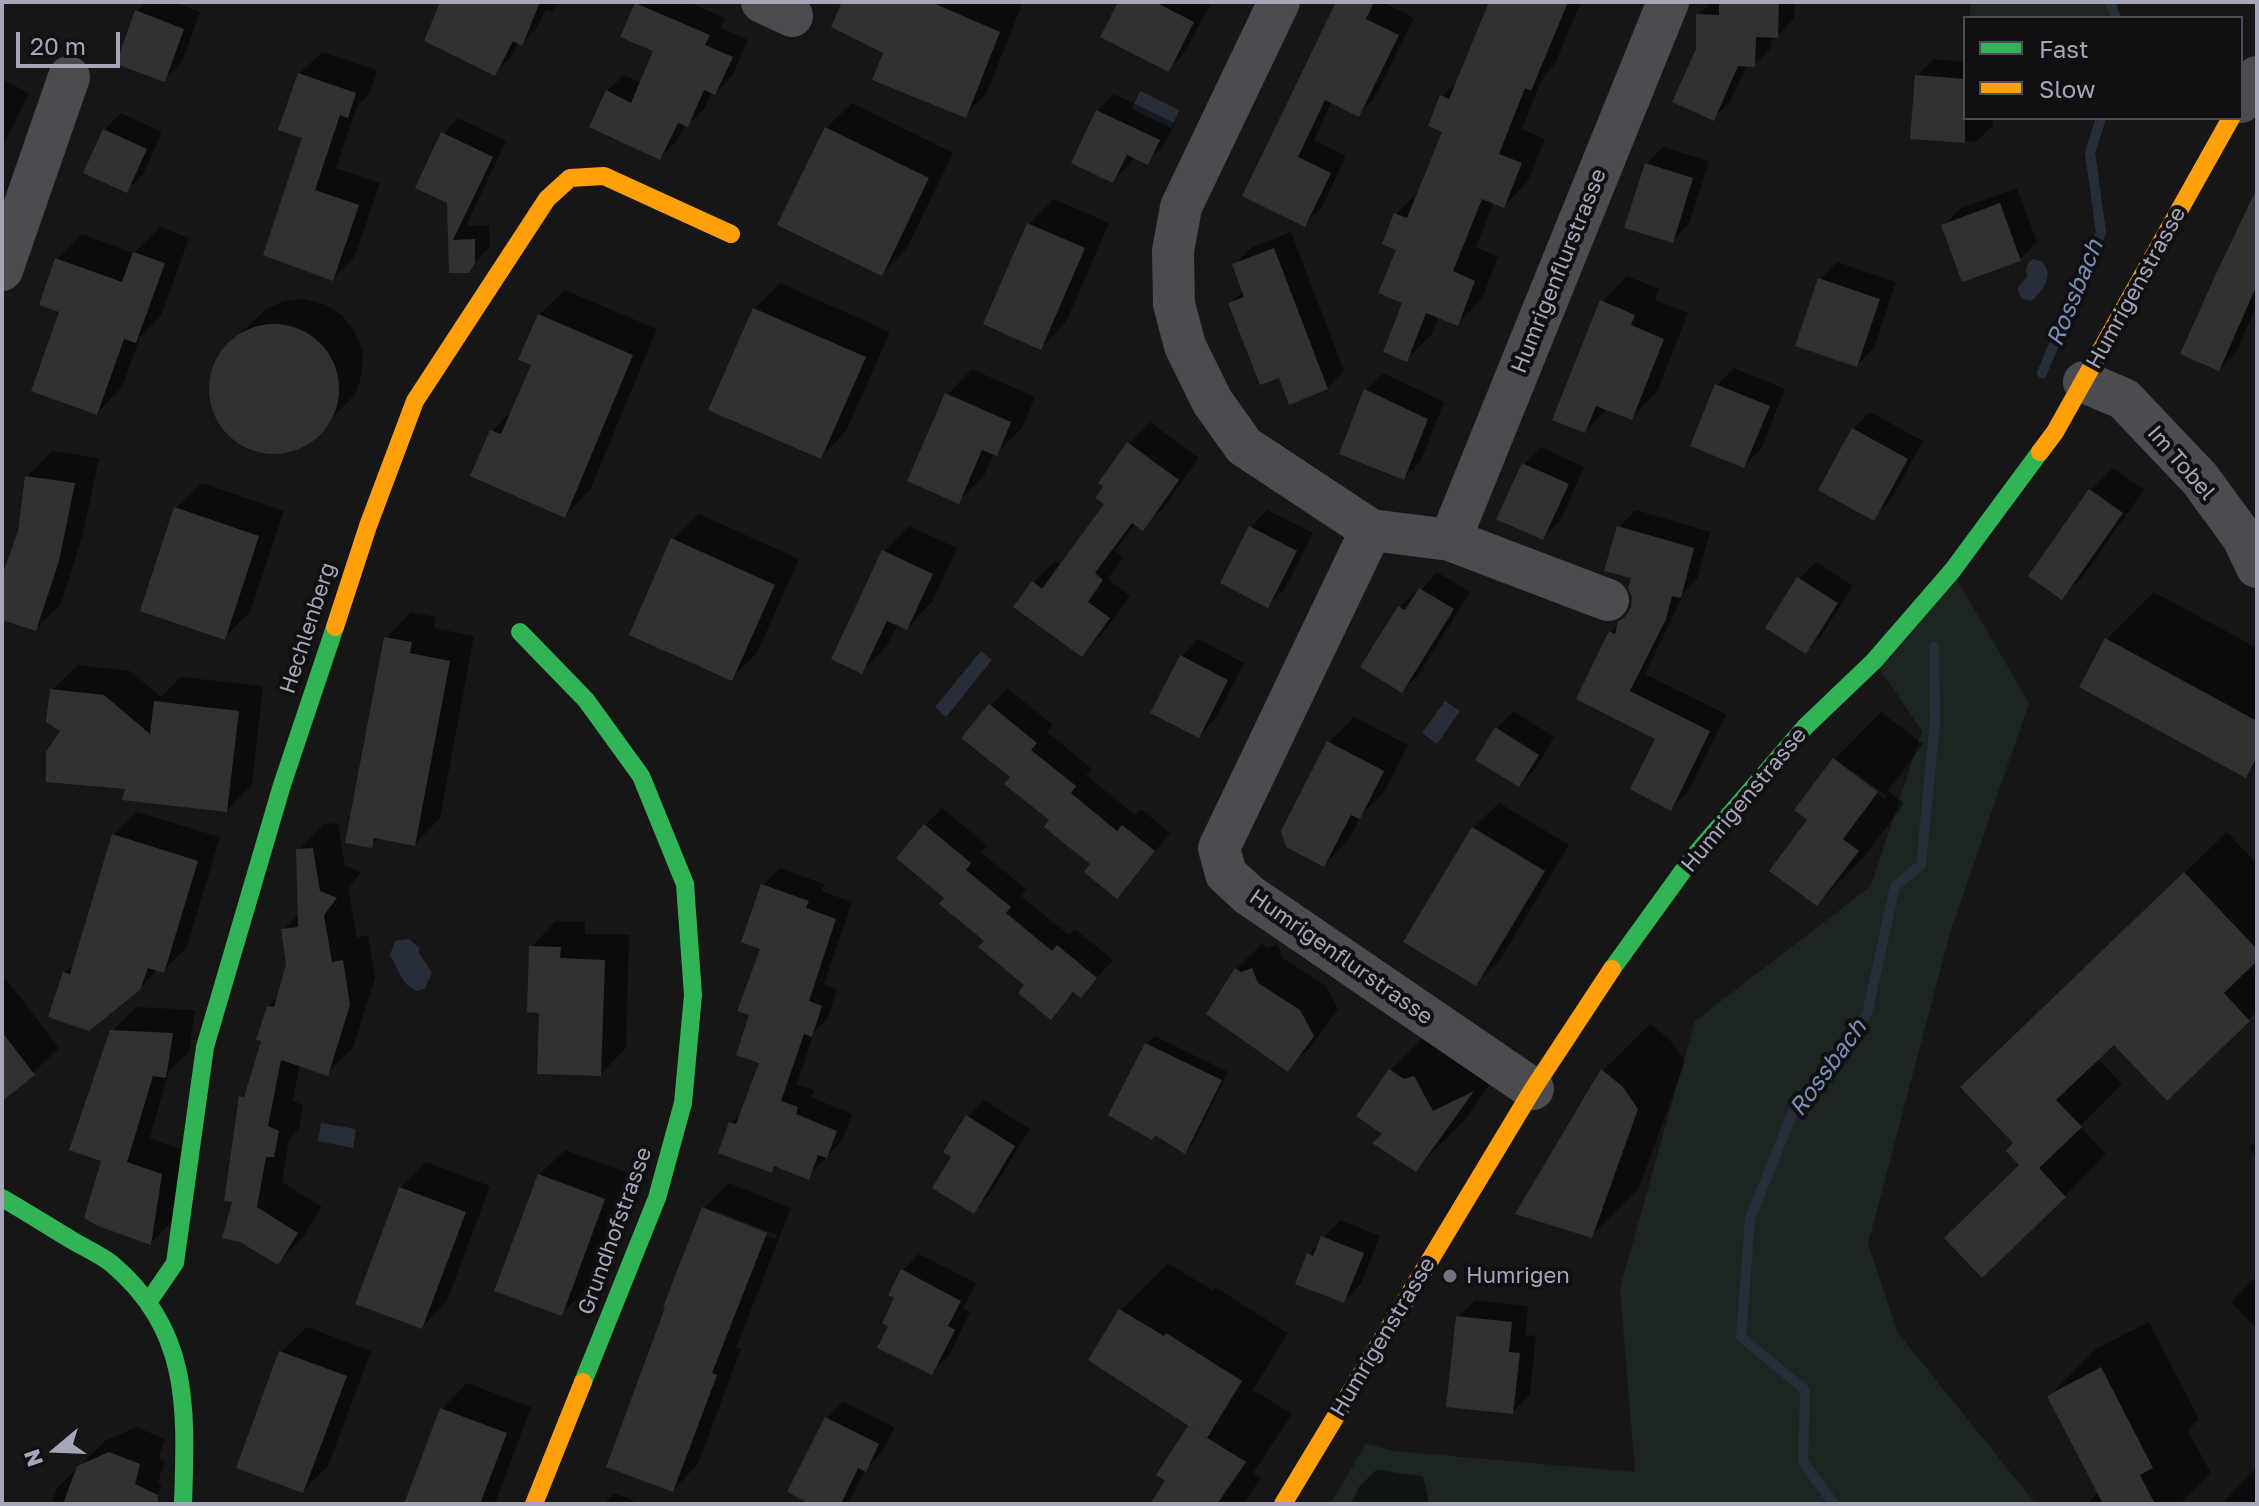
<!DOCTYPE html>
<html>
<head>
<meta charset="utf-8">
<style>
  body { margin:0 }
  #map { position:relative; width:2259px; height:1506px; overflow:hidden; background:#161616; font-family:"Golos Text",sans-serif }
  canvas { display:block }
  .frame { position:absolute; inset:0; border:4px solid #a5a7b8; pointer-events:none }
  .legend { position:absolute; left:1963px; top:16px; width:280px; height:104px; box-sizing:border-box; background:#101012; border:2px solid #4c4c54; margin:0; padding:10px 14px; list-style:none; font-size:24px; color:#a5a7b8 }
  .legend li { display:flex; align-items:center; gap:16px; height:40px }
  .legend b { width:40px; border:2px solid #4c4c54 }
  .north { position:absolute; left:16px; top:1410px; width:80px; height:80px; -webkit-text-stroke:6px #101012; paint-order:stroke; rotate:251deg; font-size:22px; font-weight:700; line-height:32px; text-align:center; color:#a5a7b8 }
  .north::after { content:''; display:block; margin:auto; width:28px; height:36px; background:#a5a7b8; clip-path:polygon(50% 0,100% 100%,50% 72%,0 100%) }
  .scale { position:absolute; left:16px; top:32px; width:104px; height:36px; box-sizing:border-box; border:4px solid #a5a7b8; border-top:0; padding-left:10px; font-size:24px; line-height:28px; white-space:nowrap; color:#a5a7b8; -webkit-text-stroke:6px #101012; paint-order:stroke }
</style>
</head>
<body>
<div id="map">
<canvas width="2259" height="1506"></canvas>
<div class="frame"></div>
<ul class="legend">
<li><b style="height:10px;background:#30b455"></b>Fast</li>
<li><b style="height:10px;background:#ff9f0a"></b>Slow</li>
</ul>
<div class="north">N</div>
<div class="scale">20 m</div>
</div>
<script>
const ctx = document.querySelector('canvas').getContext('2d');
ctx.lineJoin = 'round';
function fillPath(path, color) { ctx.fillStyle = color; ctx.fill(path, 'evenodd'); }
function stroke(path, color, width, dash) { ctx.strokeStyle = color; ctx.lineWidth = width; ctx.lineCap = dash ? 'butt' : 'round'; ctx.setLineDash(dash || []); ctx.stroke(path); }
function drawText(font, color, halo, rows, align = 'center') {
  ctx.font = font + ' "Golos Text",sans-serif'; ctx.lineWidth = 8; ctx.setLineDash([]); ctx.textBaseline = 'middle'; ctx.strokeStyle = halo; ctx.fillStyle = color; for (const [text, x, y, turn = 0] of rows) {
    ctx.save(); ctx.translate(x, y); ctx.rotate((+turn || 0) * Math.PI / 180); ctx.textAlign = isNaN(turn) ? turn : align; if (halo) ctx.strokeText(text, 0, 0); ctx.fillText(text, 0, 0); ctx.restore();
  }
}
fillPath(new Path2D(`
  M1971,2H2112L2109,18H1969Z
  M1952,571L2029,703L1950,933L1868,1244L1898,1333L2036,1504H1330L1366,1444L1394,1451L1635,1472L1620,1288L1695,1021L1871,886L1922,731L1874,661Z`), '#1d2520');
fillPath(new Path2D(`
  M1140,91L1179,110L1171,128L1132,109Z
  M2033,259C2059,264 2045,291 2031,301C2021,299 2018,297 2018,287L2027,277C2025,268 2026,264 2033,259Z
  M981,651L992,660L946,717L935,707Z
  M1445,701L1460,711L1437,744L1422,733Z
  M409,939L419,948V953L432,973L425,988L418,991C401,986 399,969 390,955L395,941Z
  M321,1123L356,1129L353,1148L318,1141Z`), '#282e39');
fillPath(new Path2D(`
  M146,2H173L200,12L182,62L165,79L136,12Z
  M450,2H561L551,12L546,9L538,26L522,43L519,42L511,57L494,73Z
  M638,2H688L725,18L721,28L748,40L732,76L715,93L712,91L705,108L688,125L685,124L677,141L660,158L607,91L624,75L642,83L656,50L637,4Z
  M844,2H1023L986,94L965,115L886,52Z
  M1120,2H1203L1210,5L1185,52L1169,69Z
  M1338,2H1383L1414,18L1375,97L1359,114L1332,101L1314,140L1346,156L1322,207L1305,224L1245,195Z
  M1491,2H1581L1555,64L1543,76L1522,129L1545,139L1528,181L1504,206L1494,202L1476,247L1498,257L1482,299L1457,323L1439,316L1431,335L1407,359L1396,214L1421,189L1444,131L1442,97L1459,79Z
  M1711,2H1795L1794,19L1777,36H1772L1771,48L1754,65H1747L1730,102L1713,118L1698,15Z
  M322,52L377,70L370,93L357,106L336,168L380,183L355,256L333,279L265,254L305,137L299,74Z
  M1934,59L1965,62V118H1993V125L1976,142L1912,137L1917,76Z
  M2,79L29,93L2,148Z
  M1114,94L1175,123L1164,145L1147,162L1134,156L1130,164L1113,181L1097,111Z
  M852,103L953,153L907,248L881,274L826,128Z
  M121,113L162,132L143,174L126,191L104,130Z
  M458,118L506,141L466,226L489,225L490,246L468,271H451L443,134Z
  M1663,147L1709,161L1689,224L1672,241L1646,164Z
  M2017,188L2037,242L2020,259L1944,225L1961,208Z
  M2257,195V305L2236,352L2219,369Z
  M1054,199L1109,223L1066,322L1041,347L1029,224Z
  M160,227L189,238L161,316L140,337L122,387L97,413L62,311L57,259L82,234L134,253Z
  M1291,232L1344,371L1327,388L1230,304L1244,290L1234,265L1251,248Z
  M1837,262L1896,282L1874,348L1857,365L1820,279Z
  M1627,276L1659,289L1655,300L1688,313L1657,392L1631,418L1608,408L1585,431L1602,302Z
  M780,283L890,332L846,431L821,457L754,309Z
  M565,290L657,329L590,490L564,516L492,431L515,408L533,364L539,315Z
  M304,299L324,304L342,315L355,332L363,352L362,373L356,393L315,437L297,448L276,453L255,450L236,440L222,425L213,407L210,387L214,367L224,349L266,309L284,301Z
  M1734,368L1785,389L1761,449L1744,466L1717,385Z
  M972,369L1035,397L1022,428L996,454L994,453L984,476L958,501L947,395Z
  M1383,373L1444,402L1421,461L1404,478L1366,390Z
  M1870,412L1923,441L1890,501L1873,518L1853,429Z
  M1150,422L1199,458L1164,507L1142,528L1135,523L1115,551L1123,557L1108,579L1130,596L1103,633L1082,654L1033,583L1055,561L1062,566L1106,504L1129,444Z
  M1541,447L1584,467L1560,521L1543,538L1524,464Z
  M52,451L99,458L83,534L61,604L35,629L2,618V582L20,531L27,477Z
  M2113,468L2144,490L2084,575L2062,597L2091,490Z
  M202,483L284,511L250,612L225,637L176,508Z
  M1267,510L1313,533L1285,589L1268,605L1223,582L1251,527Z
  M1636,510L1710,532L1697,579L1685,591L1645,674L1726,714L1688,792L1671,808L1657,738L1578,698L1611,632L1633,608V577L1619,527Z
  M699,514L799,559L757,653L731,679L673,539Z
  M909,526L957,548L932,602L907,628L898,624L887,646L862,671L884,551Z
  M1816,562L1853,586L1822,635L1806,652L1799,579Z
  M1437,572L1470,592L1419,674L1402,691L1400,607L1416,590L1419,592Z
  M2154,592L2257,648V764L2245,776L2107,639Z
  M411,612L436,617L434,628L474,636L440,818L415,844L379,837L371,845L386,638Z
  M1198,639L1244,663L1216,718L1199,735L1182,656Z
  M78,665L130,671L161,697L181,677L263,686L252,785L227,810L128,787L63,730L52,690Z
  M1007,688L1053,725L1047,732L1092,769L1086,775L1135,815L1141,809L1170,833L1133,879L1117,896L1093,864L1012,777L964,737Z
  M1514,711L1554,737L1536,768L1519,785L1497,728Z
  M1881,712L1923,744L1888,791L1904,803L1864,857L1817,904L1810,819L1834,760ZM1852,770L1887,796L1885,799L1852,775Z
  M1354,717L1408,745L1385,791L1362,814L1349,839L1324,865L1283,831L1329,742Z
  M1499,803L1569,845L1501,958L1476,983L1473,828Z
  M942,808L987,845L981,852L1026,889L1021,896L1069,935L1075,929L1113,960L1081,996L1075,991L1051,1017L1027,984L947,897L925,825Z
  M137,812L220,837L187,947L163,971L158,969L139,989L89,1029L65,973L75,963L113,835Z
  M338,823L345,866L361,872L348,888L357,938L368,935L375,978L353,1048L327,1073L300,1064L293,1101L303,1105L299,1129L289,1139L282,1182L322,1207L303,1237L278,1263L234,1201L241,1097L249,1090L263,1040L268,1007L279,996L288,964L283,930L299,914L298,850L324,824Z
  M2227,832L2257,864V1011L2167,1098L2114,1042L2097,1058L2122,1084L2080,1126L2106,1154L2065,1196L2021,1165L2016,1143L2004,1046Z
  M780,868L824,884L822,891L852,902L824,984L837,989L828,1018L814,1032L797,1085L814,1090L811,1097L852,1114L843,1139L808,1177L776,1165L771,1171L731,1123L744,1110L761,1061L752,1014L762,947L763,885Z
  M556,921L585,922V934L629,935L626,1048L601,1074L541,1011L531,947Z
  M1262,944L1267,948L1277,944L1283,958L1326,986L1338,1009L1313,1044L1288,1069L1236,969Z
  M6,979L59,1048L33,1073L2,1098V982Z
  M136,1007L195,1010L189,1052L169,1071L150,1138L185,1151L174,1219L151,1243L104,1160L112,1031Z
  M1437,1024L1480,1065L1516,1048L1463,1122L1416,1169L1385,1133L1390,1071Z
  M1650,1024L1670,1040L1685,1061L1639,1188L1592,1235L1603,1071Z
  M1155,1036L1228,1072L1193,1143L1185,1151L1156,1134L1147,1044Z
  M984,1100L1030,1129L990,1194L973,1211L954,1156L967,1117Z
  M2257,1140V1157L2249,1148Z
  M565,1150L629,1173L587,1289L561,1314L539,1175Z
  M426,1162L490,1186L447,1301L422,1327L400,1188Z
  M729,1183L791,1208L736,1348L741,1349L698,1464L673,1490L667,1307L703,1209ZM714,1210L777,1235L775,1239L714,1214Z
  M1340,1220L1380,1236L1361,1284L1344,1301L1309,1254Z
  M919,1254L976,1283L963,1309L970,1312L949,1356L932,1372L890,1325L902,1271Z
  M1168,1263L1212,1290L1215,1287L1288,1333L1253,1390L1292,1414L1253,1473L1261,1478L1243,1504H1153L1168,1480L1159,1474L1192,1425L1090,1360L1121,1310Z
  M2257,1276V1329L2231,1302Z
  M1475,1300L1528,1306L1525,1335L1536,1336L1530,1395L1513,1412L1458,1317Z
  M2149,1322L2199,1419L2188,1431L2211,1473L2180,1504H2090L2089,1502L2099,1492L2049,1396L2096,1349Z
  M307,1327L371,1351L328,1466L303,1491L281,1352Z
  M467,1383L531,1407L495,1504H406L442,1409Z
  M843,1402L895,1427L882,1452L865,1470L851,1498L846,1504H814L826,1418Z
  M136,1427L165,1439L159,1458L165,1461L158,1482L162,1484L155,1504H51L57,1488L105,1441Z
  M2257,1467V1504H2227L2225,1500Z
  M1376,1470L1423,1476L1429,1504H1351L1359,1487Z
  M614,1493L642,1504H603Z`), '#0007');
stroke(new Path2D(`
  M2110,2L2116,18
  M2042,373L2101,232L2090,153L2101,118
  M1834,1504L1803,1462L1805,1390L1741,1337L1750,1219L1794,1109L1867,1014L1895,886L1921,865L1935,721L1934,647`), '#282e39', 10);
fillPath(new Path2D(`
  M440,2H540L522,46L513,41L495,76L424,41Z
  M842,2H931L1000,32L966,118L872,80L883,53L831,27Z
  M1118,2H1155L1194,22L1169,72L1100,37Z
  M1336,2H1374L1366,19L1399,35L1359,117L1325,100L1298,157L1331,173L1305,227L1242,196Z
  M1489,2H1568L1531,91L1525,88L1499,154L1522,163L1504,208L1482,199L1453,271L1475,281L1458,326L1426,313L1407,362L1383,352L1402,303L1378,293L1396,250L1382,244L1394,213L1407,218L1442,132L1428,126L1440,95L1449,99Z
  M1719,2H1779L1778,38L1756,37L1755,67L1738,66L1714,121L1672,102L1696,49V14L1719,15Z
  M635,3L710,35L705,45L733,57L715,95L704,90L688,127L678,123L660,160L589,127L606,90L631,103L653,51L620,37Z
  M135,10L184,29L165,82L116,64Z
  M298,73L356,93L348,118L340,115L315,190L359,205L333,281L263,255L302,138L278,130Z
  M1915,75L1965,79V143L1910,139Z
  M1096,110L1160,140L1148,165L1127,155L1113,183L1071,163Z
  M825,127L929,178L882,276L777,225Z
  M103,129L147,149L127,193L83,173Z
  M441,132L493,157L453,240L475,239V263L469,273H449L447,203L415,188Z
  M1645,163L1693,178L1673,243L1624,228Z
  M2257,188V285L2219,371L2180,354L2216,274Z
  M2000,203L2021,261L1962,282L1941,225Z
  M1027,223L1085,248L1041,350L983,324Z
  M1274,248L1328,389L1289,405L1279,378L1260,385L1228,303L1244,297L1232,264Z
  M133,252L165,263L136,343L124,339L97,415L31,391L59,312L39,305L55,258L122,282Z
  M1818,278L1880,299L1857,367L1795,346Z
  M1600,300L1635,315L1631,325L1664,339L1632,420L1596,406L1585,433L1552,420Z
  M753,308L866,357L821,459L708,410Z
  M538,314L633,355L565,518L470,476L490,430L501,434L531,365L518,360Z
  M209 389a65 65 0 1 1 130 0a65 65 0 1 1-130 0Z
  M1715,384L1770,406L1744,468L1690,446Z
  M1364,389L1428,419L1404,480L1339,454Z
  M945,393L1011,422L997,456L982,450L959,504L907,481Z
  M1852,428L1908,459L1874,521L1818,490Z
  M1127,442L1179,480L1143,531L1132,523L1095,573L1103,580L1088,602L1110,618L1082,657L1013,607L1032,581L1042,589L1104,504L1095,498L1103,487L1098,483Z
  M1522,463L1569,484L1543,540L1496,519Z
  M25,476L75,483L59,561L36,631L2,620V576L18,531Z
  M2089,489L2123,513L2062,600L2028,576Z
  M174,507L259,536L225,640L140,611Z
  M1249,526L1297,551L1268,608L1220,583Z
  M1617,526L1694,548L1681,598L1672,596L1666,619L1630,691L1710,731L1671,811L1630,789L1655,739L1576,699L1609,631L1615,634L1618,621L1624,618L1631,608L1632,597L1628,588L1631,578L1604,571Z
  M671,538L775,585L732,681L629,635Z
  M882,550L933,574L907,630L887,621L862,674L831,659Z
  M1797,577L1838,603L1806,654L1765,628Z
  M1419,588L1454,609L1402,693L1360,667L1398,606L1405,610Z
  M384,637L412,642L410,653L450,661L415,846L374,838L372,848L345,843Z
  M2105,638L2257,721V757L2246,778L2079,687Z
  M1180,655L1228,680L1199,738L1150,713Z
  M50,689L104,695L150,734L154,701L239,711L227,812L122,800L125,789L46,782V752L60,731L46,722Z
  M989,704L1037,743L1031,750L1076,786L1071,793L1117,831L1122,825L1155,851L1117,899L1084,872L1090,864L1044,827L1049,820L1004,784L1010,777L961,738Z
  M1495,727L1539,755L1519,787L1475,760Z
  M1327,741L1384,771L1360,819L1351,815L1324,867L1286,847L1281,831Z
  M1833,758L1878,792L1843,839L1859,851L1817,906L1769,871L1807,820L1794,810Z
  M924,824L971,863L966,870L1011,907L1006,913L1052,951L1057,945L1097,978L1081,998L1073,992L1051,1020L1018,993L1024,985L978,947L984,941L939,904L944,898L896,858Z
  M1472,827L1545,871L1476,986L1403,942Z
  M112,834L198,861L164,973L148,968L140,990L89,1031L48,1017L63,972L70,974Z
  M313,848L320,891L337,898L324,915L332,962L343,960L350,1005L328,1076L281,1060L268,1126L279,1131L274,1157H266L257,1207L298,1233L278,1265L240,1242L222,1238L232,1202L224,1201L239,1096L244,1097L261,1041L256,1040L267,1006L274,1007L286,964L281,929L298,927L296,849Z
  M2184,872L2257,949V961L2224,993L2250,1021L2167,1101L2114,1045L2056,1100L2082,1127L2039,1168L2066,1197L1982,1278L1944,1238L2019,1165L2006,1151L2013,1143L1960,1087Z
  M761,884L809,901L806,908L836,919L809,1001L822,1006L812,1037L804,1034L781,1101L798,1107L796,1114L837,1131L827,1158L818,1155L809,1180L774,1166L772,1173L718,1153L729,1122L736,1124L759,1063L736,1055L749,1015L737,1011L760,949L741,942Z
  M529,946L561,947L560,958L605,960L601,1076L537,1074L539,1013L527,1012Z
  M1235,968L1241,972L1252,968L1258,983L1300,1010L1314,1036L1288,1072L1206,1014Z
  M110,1030L173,1033L166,1078L153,1076L127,1162L162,1174L151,1245L98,1226L84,1218L101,1161L69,1150Z
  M2,1032L35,1075L2,1101Z
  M1145,1043L1222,1080L1185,1154L1155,1135L1152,1140L1108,1115Z
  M1389,1069L1404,1079L1414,1076L1433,1111L1474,1091L1416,1172L1372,1143L1382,1134L1356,1116Z
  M1601,1069L1623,1087L1638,1109L1592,1238L1515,1214Z
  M966,1115L1015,1146L974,1214L932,1188L951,1157L943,1152Z
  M538,1174L605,1199L562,1316L494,1291Z
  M399,1187L466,1212L422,1329L355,1304Z
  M702,1207L767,1233L712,1373L717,1375L673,1492L606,1467L665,1308L663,1307Z
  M1321,1236L1364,1253L1344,1303L1295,1284L1307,1253L1313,1256Z
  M901,1269L961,1301L948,1326L955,1330L932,1375L877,1348L888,1326L882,1323L894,1298L888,1295Z
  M1119,1309L1164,1336L1166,1333L1242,1381L1207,1438L1088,1360Z
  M1456,1316L1512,1322L1509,1352L1520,1353L1513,1414L1446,1407Z
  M279,1351L347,1376L303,1493L236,1468Z
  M2101,1367L2153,1468L2140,1475L2155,1504H2103L2047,1396Z
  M440,1408L507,1433L480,1504H404Z
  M825,1417L879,1444L866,1472L858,1468L841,1504H810L787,1492Z
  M1188,1426L1246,1462L1217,1504H1150L1165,1481L1156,1475Z
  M109,1452L140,1464L135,1484L158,1495V1504H63L77,1466Z`), '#313132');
stroke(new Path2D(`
  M762,2L792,16
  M1279,2L1181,207L1173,251L1174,304L1185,346L1212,401L1244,446L1371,530L1450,540L1608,600
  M2241,102L2257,77
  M2,270L69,77
  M2084,382L2124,399L2200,479L2243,538L2257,567
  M1371,530L1219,848L1226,874L1249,895L1533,1089
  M1450,540L1668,2`), '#4b4b50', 42);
stroke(new Path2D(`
  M520,632L586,700L641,776L685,884L693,995L683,1103L657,1198L583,1382
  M1612,969L1693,857L1805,727L1874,661L1952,571L2040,452
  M2,1198C27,1212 51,1228 75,1242C87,1249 101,1255 112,1264C191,1331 186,1409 183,1504
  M149,1301L175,1263L205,1047L282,785L335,627`), '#30b455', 18);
stroke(new Path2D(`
  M2040,452L2055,432L2231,118
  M335,627L368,526L415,401L547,199L570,178L604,176L731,234
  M534,1504L583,1382
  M1283,1504L1533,1089L1612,969`), '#ff9f0a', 18);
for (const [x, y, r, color] of [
  [1450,1276,8,"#73747f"]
]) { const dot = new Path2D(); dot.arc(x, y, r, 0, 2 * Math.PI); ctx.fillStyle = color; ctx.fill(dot); stroke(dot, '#101012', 3); }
drawText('22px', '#a5a7b8', '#101012', [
  ["Humrigenflurstrasse",1559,271,-68],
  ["Humrigenstrasse",2136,288,-61],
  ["Im Tobel",2181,463,49],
  ["Hechlenberg",308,628,-72],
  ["Humrigenstrasse",1744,800,-50],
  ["Humrigenflurstrasse",1341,957,35],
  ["Grundhofstrasse",615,1231,-70],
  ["Humrigenstrasse",1383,1337,-59]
]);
drawText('22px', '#a5a7b8', '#101012', [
  ["Humrigen",1466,1276]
], 'left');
drawText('italic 24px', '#798eb6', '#101012', [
  ["Rossbach",2075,293,-68],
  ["Rossbach",1828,1068,-54]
]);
</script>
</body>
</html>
